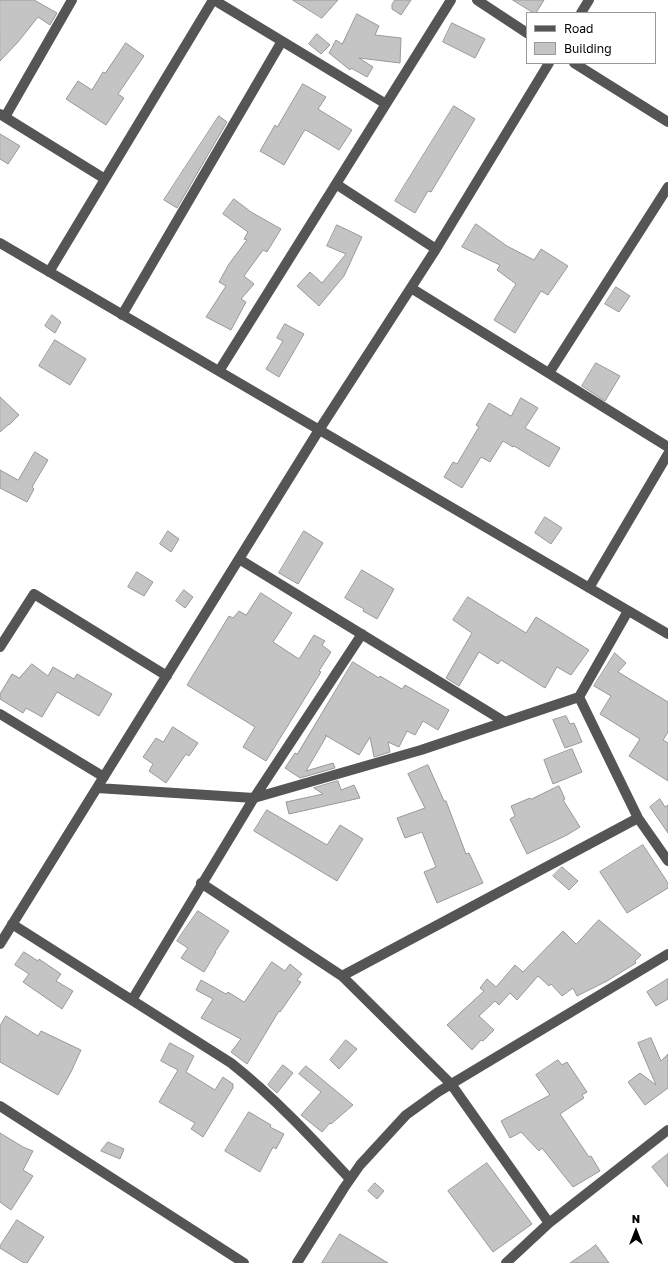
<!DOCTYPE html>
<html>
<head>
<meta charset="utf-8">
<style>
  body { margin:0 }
  #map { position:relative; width:668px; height:1263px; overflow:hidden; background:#fff; font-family:"Golos Text",sans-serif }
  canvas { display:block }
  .legend { position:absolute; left:526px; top:12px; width:130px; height:52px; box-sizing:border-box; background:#fff; border:1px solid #999; margin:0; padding:5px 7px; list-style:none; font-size:12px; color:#000 }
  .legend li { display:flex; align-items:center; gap:8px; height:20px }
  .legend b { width:20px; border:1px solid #999 }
  .north { position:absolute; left:616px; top:1211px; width:40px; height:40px; -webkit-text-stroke:3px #fff; paint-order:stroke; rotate:0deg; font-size:11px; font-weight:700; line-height:16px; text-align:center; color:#000 }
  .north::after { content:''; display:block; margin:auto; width:14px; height:18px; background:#000; clip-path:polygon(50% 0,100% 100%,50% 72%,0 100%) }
</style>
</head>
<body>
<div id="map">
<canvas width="668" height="1263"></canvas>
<ul class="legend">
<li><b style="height:5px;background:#555"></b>Road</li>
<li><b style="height:11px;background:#c4c4c4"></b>Building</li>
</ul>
<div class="north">N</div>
</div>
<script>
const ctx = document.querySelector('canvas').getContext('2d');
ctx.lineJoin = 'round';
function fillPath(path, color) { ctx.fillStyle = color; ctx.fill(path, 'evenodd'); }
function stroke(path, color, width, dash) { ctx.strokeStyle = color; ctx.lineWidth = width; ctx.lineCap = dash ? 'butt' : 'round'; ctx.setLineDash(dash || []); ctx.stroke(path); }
const building = new Path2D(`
  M0,0H34L57,13L50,25L38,17L18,42L0,61Z
  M293,0H338L322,18Z
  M395,0H411L401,15L392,9V5Z
  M513,0H544L536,13H534Z
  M357,14L379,26L375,35L401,38L400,63L359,58L373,67L367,77L351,68L350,70L329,53L336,40L342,44Z
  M452,23L485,39L475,58L443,42Z
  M317,34L330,45L321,54L309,44Z
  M126,43L144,56L118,94L124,98L106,125L66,99L78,81L92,90L103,72L105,73Z
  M303,84L326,97L318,109L352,130L339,150L306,130L304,131L284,165L260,151L275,125L277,127Z
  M454,106L475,119L431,192L428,191L415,213L395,201Z
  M219,116L227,122L177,208L164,200Z
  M0,134L20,146L8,164L0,159Z
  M234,199L251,212L281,229L267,252L263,250L244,276L254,284L241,299L246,302L231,330L206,317L226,286L219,282L229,264L247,240L244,239L248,232L223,214Z
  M476,224L507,246L534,260L541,249L568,266L548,295L541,291L515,333L494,320L516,284L497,270L500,265L462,247Z
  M337,225L362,237L344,276L319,306L297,286L310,272L322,283L346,254L327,246Z
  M616,287L630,296L619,312L605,304Z
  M52,315L61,322L55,333L45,326Z
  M285,324L304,334L279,377L266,369L283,341L277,338Z
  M55,340L86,359L70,385L39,366Z
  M596,363L620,376L605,401L582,386Z
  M0,397L19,415L9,425V424L0,432Z
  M521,398L538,408L525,428L560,448L549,467L514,446L513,447L503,441L490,462L481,457L462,488L444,477L453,462L457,464L479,427L476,425L489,403L511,416Z
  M35,452L48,460L32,487L34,489L27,502L0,488V470L18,480Z
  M545,517L562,528L551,544L535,533Z
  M168,531L179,539L171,552L160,544Z
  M304,531L323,543L298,584L279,573Z
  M362,570L394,589L377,619L363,611L364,609L345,598Z
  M137,572L153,582L144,596L128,587Z
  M184,590L193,597L185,608L176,601Z
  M261,593L292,613L273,642L299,659L314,635L325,641L322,645L331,652L319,671L321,672L266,761L243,747L255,727L187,685L229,616L233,618L239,611L246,615Z
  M468,597L526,633L536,617L589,650L571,675L557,667L545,688L501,660L498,664L479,652L459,686L446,678L472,633L453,620Z
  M615,653L626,663L618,672L668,702V732L663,740L668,743V781L629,756L640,739L600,714L611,696L594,686Z
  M353,662L379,678L380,676L402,689L405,685L449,710L438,730L423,721L415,735L407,731L399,747L388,742L390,752L374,757L370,737L359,755L325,735L326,737L306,771L333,763L335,768L300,778L285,768L295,753L297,754Z
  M32,664L48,676L53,667L74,679L77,674L112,694L99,716L57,692L42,717L26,708L23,713L0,699V694L12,674L19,678Z
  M566,716L570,724L574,723L582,742L565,748L553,720Z
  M173,727L198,743L189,756L186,754L166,783L149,771L153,764L143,757L156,738L163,742Z
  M572,749L582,772L553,784L544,760Z
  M428,765L444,801H446L466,854L469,853L483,883L437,903L424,872L436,867L422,832L405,838L397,818L425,808L408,774Z
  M338,781L341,790L354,785L360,798L289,814L286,802L323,794L314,788Z
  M559,786L565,799L563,800L580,827L567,835L527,854L510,819L515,816L511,806L530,798L531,799Z
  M660,799L665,807L668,805V833L650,807Z
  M267,810L327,845L340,825L363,839L337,881L254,831Z
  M643,845L668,883V888L627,913L600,872Z
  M562,867L578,881L569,890L553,876Z
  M198,911L229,931L215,952H216L204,972L181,958L188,948L177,941Z
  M599,920L641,955L635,961L636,963L607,981L577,996L573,988L562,996L551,984L549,986L538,976L517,1000L510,993L499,1005L495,1001L479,1016L494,1030L483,1041L481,1040L472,1050L447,1025L484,991L480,988L487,979L496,987L515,965L523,972L563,931L576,944Z
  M24,952L38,961L39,959L61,974L56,981L73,991L62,1009L23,982L29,974L15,965Z
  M272,962L285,971L290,964L302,974L297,980L301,982L280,1012L279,1011L247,1064L231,1052L241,1039L201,1018L213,999L196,990L201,980L226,994L228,992L244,1002Z
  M668,979V999L656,1006L647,992Z
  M6,1016L38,1036L41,1031L81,1050L71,1072L58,1095L0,1062V1026Z
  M651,1038L661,1061L668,1054V1088L645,1105L628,1082L640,1073L656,1085L638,1043Z
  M346,1040L357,1049L339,1069L330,1060Z
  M170,1043L194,1056L186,1072L215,1090L223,1077L233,1084V1088L203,1137L191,1129L195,1123L159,1102L178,1070L161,1061Z
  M558,1060L562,1065L567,1062L587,1092L582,1095L584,1098L560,1114L589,1157L591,1156L600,1171L573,1187L542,1148L539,1151L521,1132L510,1138L501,1121L550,1095L536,1075Z
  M283,1065L293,1073L277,1093L268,1085Z
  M306,1066L353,1105L331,1124L330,1123L322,1132L301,1115L321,1092L299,1074Z
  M249,1112L271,1125L270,1127L284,1134L276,1149L273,1147L260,1172L225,1151Z
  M0,1133L23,1147L33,1151L23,1170L33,1176L11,1210L0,1202Z
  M108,1142L124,1149L120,1159L101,1151Z
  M668,1154V1187L652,1167Z
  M487,1163L532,1224L493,1252L448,1191Z
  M375,1183L384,1191L377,1199L368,1191Z
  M17,1220L44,1237L27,1263H24L0,1248V1246Z
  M340,1234L388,1263H322Z
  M596,1245L609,1263H570L589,1250Z`);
fillPath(building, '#c4c4c4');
stroke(building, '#999', 1);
stroke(new Path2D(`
  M214,0L386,104
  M477,0L527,33
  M581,13L589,0
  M574,63L668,122
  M0,114L105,179
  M5,117L72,0
  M336,184L436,249
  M0,243L668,634
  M49,272L213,0
  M411,288L668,447
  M122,315L282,41
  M219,371L451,0
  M549,373L668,187
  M239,559L505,722
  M589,588L668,454
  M0,647L34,594L167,676
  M579,697L638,818L668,861
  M0,714L104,777
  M97,788L254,798L421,750L579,697L628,611
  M201,883L342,976L451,1084L549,1223
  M12,924L231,1063C274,1097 312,1138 350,1179
  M0,944L319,430L436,249L549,63
  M342,976L638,818
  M132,1000L254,798L362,634
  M0,1106L244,1263
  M297,1263L344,1188L360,1165L406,1115L438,1092L668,954
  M506,1263L549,1223L668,1130`), '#555', 10);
</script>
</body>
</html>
